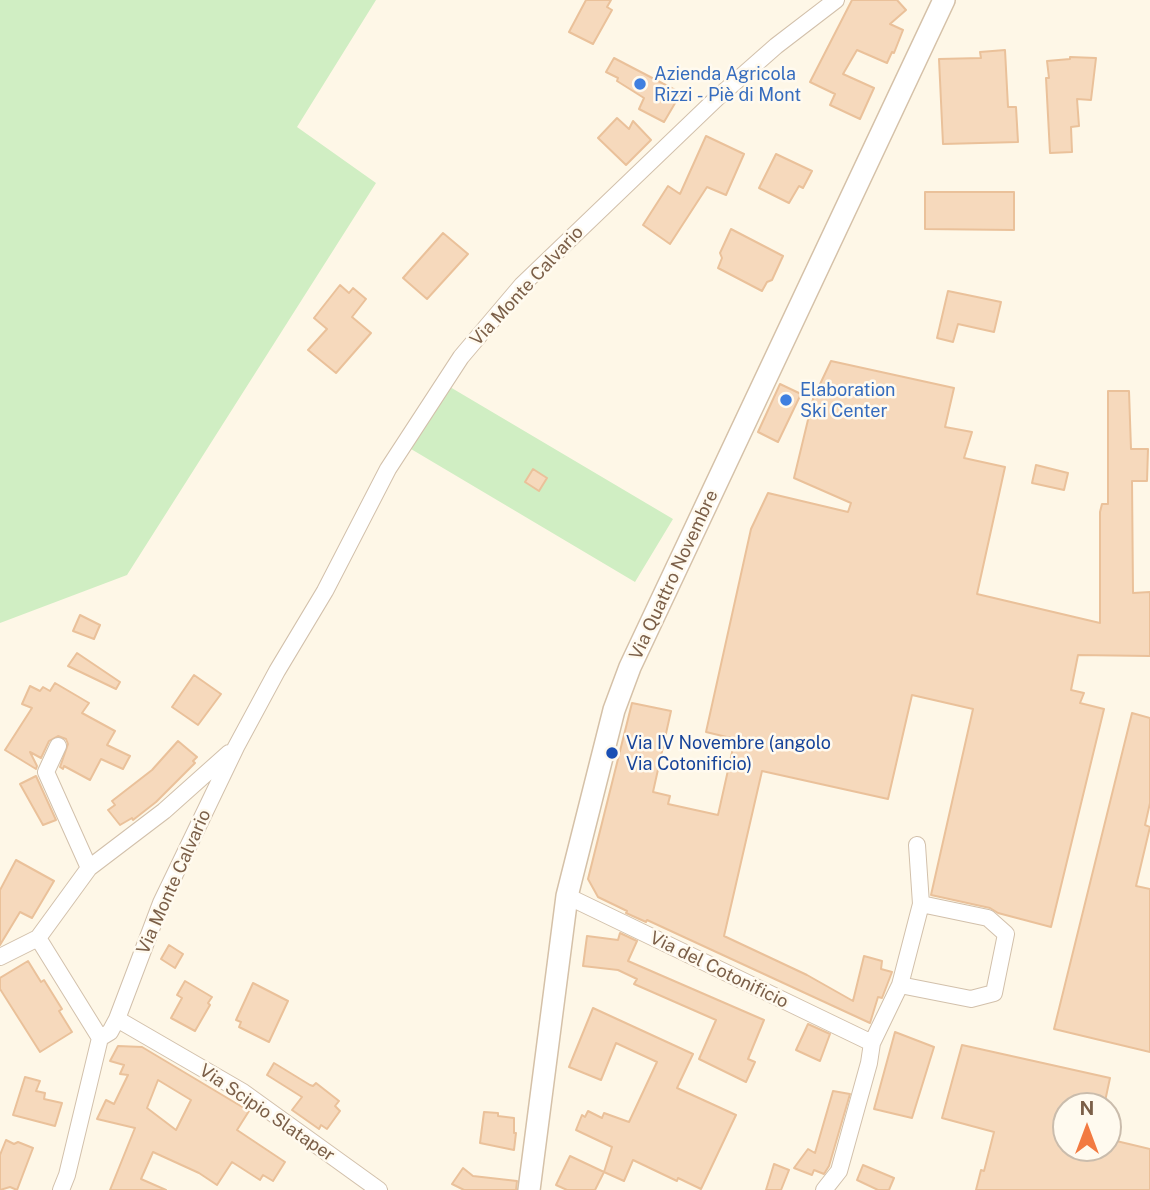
<!DOCTYPE html>
<html>
<head>
<meta charset="utf-8">
<style>
  body { margin:0 }
  #map { position:relative; width:1150px; height:1190px; overflow:hidden; background:#fef7e7; font-family:"Public Sans",sans-serif }
  canvas { display:block }
  .north { position:absolute; left:1052px; top:1092px; width:70px; height:70px; box-sizing:border-box; background:#fffaef; border:2px solid #cabcac; border-radius:50%; rotate:0deg; font-size:19px; font-weight:700; line-height:28px; text-align:center; color:#7b5f48 }
  .north::after { content:''; display:block; margin:auto; width:24px; height:32px; background:#f27a41; clip-path:polygon(50% 0,100% 100%,50% 72%,0 100%) }
</style>
</head>
<body>
<div id="map">
<canvas width="1150" height="1190"></canvas>
<div class="north">N</div>
</div>
<script>
const ctx = document.querySelector('canvas').getContext('2d');
ctx.lineJoin = 'round';
function fillPath(path, color) { ctx.fillStyle = color; ctx.fill(path, 'evenodd'); }
function stroke(path, color, width, dash) { ctx.strokeStyle = color; ctx.lineWidth = width; ctx.lineCap = dash ? 'butt' : 'round'; ctx.setLineDash(dash || []); ctx.stroke(path); }
function drawText(font, color, halo, rows, align = 'center') {
  ctx.font = font + ' "Public Sans",sans-serif'; ctx.lineWidth = 5; ctx.setLineDash([]); ctx.textBaseline = 'middle'; ctx.strokeStyle = halo; ctx.fillStyle = color; for (const [text, x, y, turn = 0] of rows) {
    ctx.save(); ctx.translate(x, y); ctx.rotate((+turn || 0) * Math.PI / 180); ctx.textAlign = isNaN(turn) ? turn : align; if (halo) ctx.strokeText(text, 0, 0); ctx.fillText(text, 0, 0); ctx.restore();
  }
}
fillPath(new Path2D(`
  M0,0H376L297,127L376,183L127,575L0,623Z
  M450,387L673,519L635,582L411,449Z`), '#d0eec3');
const building = new Path2D(`
  M586,0H611L607,7L612,10L593,44L569,32Z
  M852,0H897L906,10L890,24L903,30L894,53L892,52L887,63L857,50L843,74L874,88L860,119L830,105L835,94L810,82Z
  M1005,50L1008,107H1016L1018,142L943,144L939,59L981,58L980,52Z
  M1070,57L1096,58L1091,100L1077,99L1079,126L1071,127L1072,152L1050,153L1046,78H1049L1047,61L1070,59Z
  M614,58L681,93L664,122L639,109L644,98L617,81L618,78L606,72Z
  M617,118L629,129L633,121L651,140L626,165L598,138Z
  M706,136L744,154L726,195L707,187L670,244L643,225L668,186L680,194Z
  M776,154L812,171L803,188L799,186L789,203L759,188Z
  M925,192H1014V230L925,229Z
  M731,229L783,256L772,280L767,282L762,291L718,268L722,258L720,253Z
  M443,233L468,254L427,299L403,278Z
  M340,285L349,293L353,288L366,299L352,317L371,333L336,373L308,350L327,329L314,318Z
  M948,291L1001,302L994,332L958,324L953,342L937,338Z
  M831,361L954,388L945,427L972,432L964,458L1005,467L977,594L1100,623V512L1102,504H1108V391H1129L1131,449H1148L1147,481H1132L1133,593L1150,592V656L1078,655L1071,690L1084,693L1080,703L1104,709L1051,927L998,913L990,908L931,895L973,709L912,695L888,799L762,771L724,936L807,975L853,1001L864,956L882,961L881,969L892,972L882,998L878,997L870,1023L647,920L646,922L626,913L627,911L598,897L588,879L632,703L671,711L653,792L670,796L668,804L718,815L735,739L706,732L751,529L768,493L848,512L851,503L794,478L813,399Z
  M780,384L801,394L778,442L758,432Z
  M1036,465L1068,473L1064,490L1032,483Z
  M533,469L547,478L539,491L525,482Z
  M80,615L100,625L94,639L73,631Z
  M77,653L120,682L116,689L68,666Z
  M194,675L221,694L198,725L172,707Z
  M55,683L89,703L82,713L115,731L107,745L130,756L123,769L101,759L90,780L64,766L63,769L60,767L68,744L66,739L58,736L49,741L41,758L30,752L37,766L36,769L5,750L32,708L22,704L30,686L40,691L43,687L50,691Z
  M1132,713L1150,718V803L1145,825L1150,827L1136,886L1150,889V1052L1054,1029Z
  M178,741L197,757L193,761L195,763L156,802L133,820L132,818L120,825L108,810L115,805L112,801L152,770Z
  M36,776L56,820L43,825L20,784Z
  M16,860L54,881L32,918L20,912L0,945V890Z
  M620,933L637,941L628,961L764,1020L748,1059L755,1062L746,1082L699,1059L716,1020L634,984L637,979L618,970L583,966L587,936L618,940Z
  M169,945L183,954L175,968L161,959Z
  M28,961L41,982L44,980L62,1009L59,1011L72,1032L40,1052L0,989V978Z
  M185,981L212,997L208,1003L210,1005L195,1031L171,1018L182,998L177,995Z
  M253,983L288,1001L269,1042L239,1027L241,1022L236,1020Z
  M593,1008L693,1054L677,1088L736,1115L701,1189L678,1178L677,1181L633,1160L624,1181L604,1172L612,1147L576,1130L582,1115L585,1117L588,1111L602,1118L604,1113L629,1122L657,1062L616,1043L601,1080L569,1067Z
  M808,1024L830,1034L820,1061L796,1050Z
  M895,1032L934,1047L912,1118L874,1109Z
  M962,1045L1110,1078L1104,1106H1066V1148H1108V1139L1150,1149V1190H976L981,1170L984,1171L994,1132L942,1118Z
  M118,1046L142,1047L249,1111L237,1130L285,1162L273,1181L263,1175L260,1180L232,1162L217,1185L199,1173L153,1152L141,1179L166,1190H110L135,1128L97,1119L106,1100L114,1104L128,1075L120,1074L124,1065L110,1061ZM158,1080L191,1100L176,1130L147,1108Z
  M274,1063L310,1085L313,1086L316,1083L339,1101L335,1106L340,1111L327,1129L321,1125L319,1129L292,1110L302,1097L267,1075Z
  M25,1077L40,1081L36,1091L45,1093L44,1099L62,1103L55,1126L13,1115Z
  M833,1091L850,1094L829,1166L824,1174L814,1170L812,1175L794,1168L808,1149L815,1153Z
  M484,1112L498,1113V1116L514,1118V1133H516L514,1150L480,1143Z
  M6,1140L14,1144L18,1142L33,1148L17,1190L10,1187L0,1190V1155Z
  M570,1156L604,1172L595,1190H567L556,1185Z
  M774,1164L789,1170L781,1190H766Z
  M863,1165L894,1178L889,1190H878L857,1180Z
  M463,1168L473,1176L517,1181L516,1190H464L452,1184Z`);
fillPath(building, '#f6d9bc');
stroke(building, '#eac19a', 2);
const minor = new Path2D(`
  M58,746L46,772L89,868
  M567,896L872,1043
  M38,938L100,1038
  M0,957L38,938L89,868L164,811L229,753
  M900,985L971,999L994,993L1006,934L988,918L921,904
  M117,1019L243,1092L379,1190
  M61,1190L67,1175L100,1038L110,1032L117,1019L161,903L236,747L277,671L325,591L388,469L461,357L522,285L717,98L776,46L836,0
  M824,1190L839,1171L869,1063L872,1043L900,985L921,904L917,845`);
const secondary = new Path2D(`
  M529,1190L567,896L614,710L630,667L944,0`);
stroke(minor, '#d2c0ab', 18);
stroke(secondary, '#d5c1a8', 24);
stroke(minor, '#fff', 16);
stroke(secondary, '#fff', 21);
for (const [x, y, r, color] of [
  [640,84,7,"#3f7fe0"],
  [786,400,7,"#3f7fe0"],
  [612,753,7,"#1a4fb4"]
]) { const dot = new Path2D(); dot.arc(x, y, r, 0, 2 * Math.PI); ctx.fillStyle = color; ctx.fill(dot); stroke(dot, '#fffaef', 2.5); }
drawText('18px', '#366cbe', '#fffaef', [
  ["Azienda Agricola",654,74],
  ["Rizzi - Piè di Mont",654,95],
  ["Elaboration",800,390],
  ["Ski Center",800,411]
], 'left');
drawText('18px', '#7b5f48', '#fffaef', [
  ["Via Monte Calvario",527,286,-47],
  ["Via Quattro Novembre",674,575,-65],
  ["Via Monte Calvario",174,882,-66],
  ["Via del Cotonificio",719,970,26],
  ["Via Scipio Slataper",267,1113,34]
]);
drawText('18px', '#164399', '#fffaef', [
  ["Via IV Novembre (angolo",626,743],
  ["Via Cotonificio)",626,764]
], 'left');
</script>
</body>
</html>
